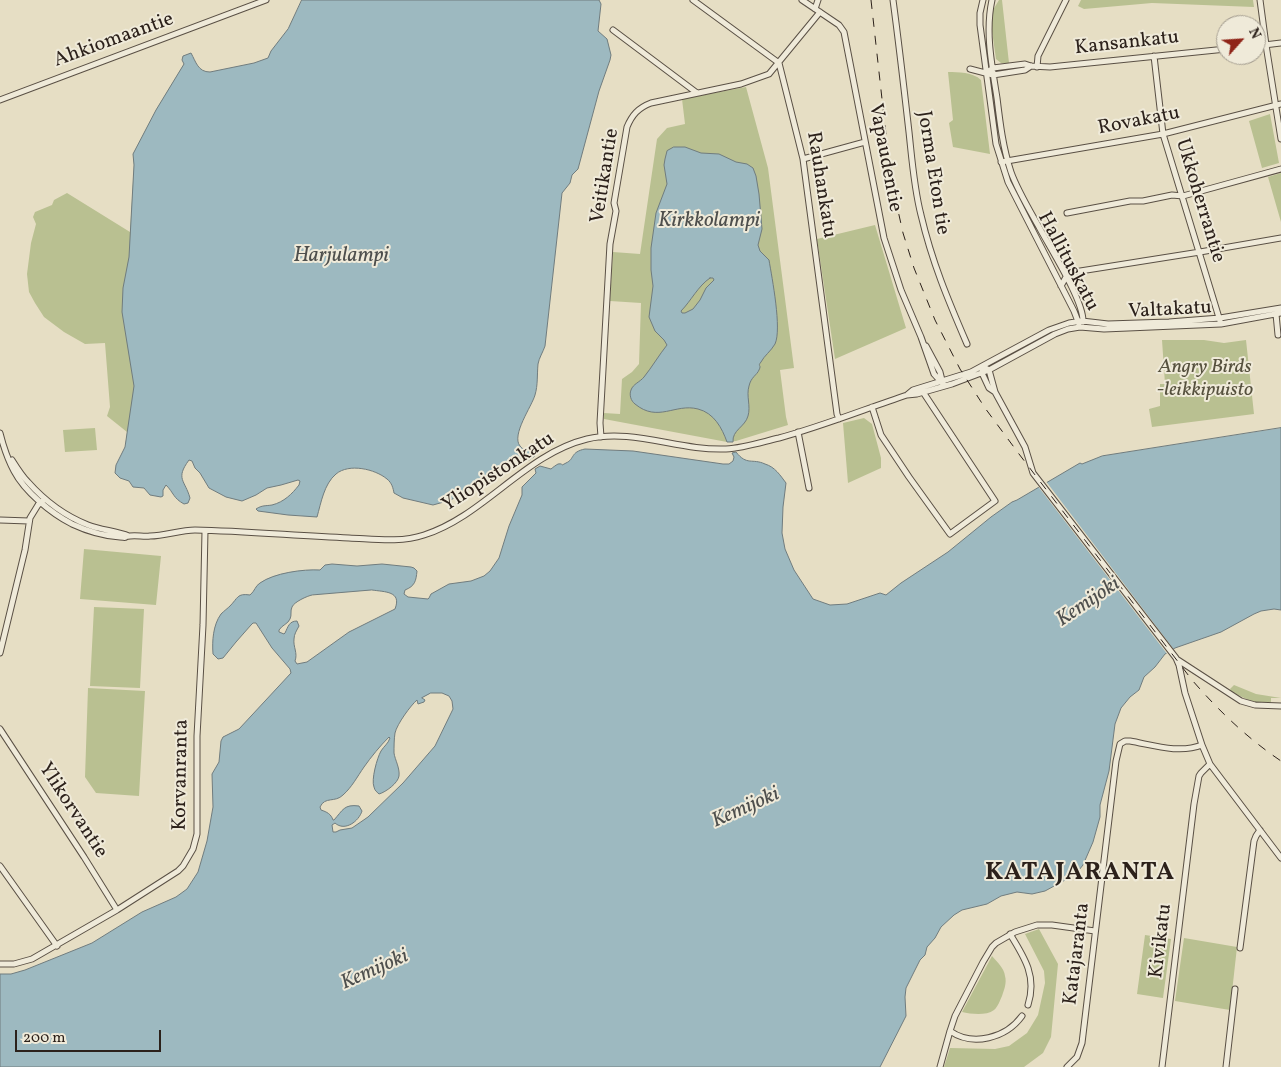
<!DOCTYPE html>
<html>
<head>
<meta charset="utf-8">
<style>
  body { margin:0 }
  #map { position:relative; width:1281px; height:1067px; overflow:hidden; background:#e6dec4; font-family:Vollkorn,serif }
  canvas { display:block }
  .north { position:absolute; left:1216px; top:15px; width:50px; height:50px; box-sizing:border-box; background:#efead9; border:1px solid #a19a8d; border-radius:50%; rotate:64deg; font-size:14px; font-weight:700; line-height:20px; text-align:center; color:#2c211b }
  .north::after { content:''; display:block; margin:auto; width:18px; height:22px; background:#8f2418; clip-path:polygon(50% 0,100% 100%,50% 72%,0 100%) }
  .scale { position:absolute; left:15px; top:1030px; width:146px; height:22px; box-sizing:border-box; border:2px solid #2c211b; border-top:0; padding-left:6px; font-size:15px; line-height:18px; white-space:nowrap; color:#2c211b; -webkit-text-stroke:4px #efead9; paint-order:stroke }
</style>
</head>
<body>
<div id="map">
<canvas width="1281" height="1067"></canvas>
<div class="north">N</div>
<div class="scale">200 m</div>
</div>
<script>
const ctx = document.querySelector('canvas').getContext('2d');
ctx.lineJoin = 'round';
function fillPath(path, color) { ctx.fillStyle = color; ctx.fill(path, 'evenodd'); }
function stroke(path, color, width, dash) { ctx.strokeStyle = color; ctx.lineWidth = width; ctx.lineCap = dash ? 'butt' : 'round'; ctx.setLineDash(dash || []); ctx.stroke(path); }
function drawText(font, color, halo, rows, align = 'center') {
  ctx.font = font + ' Vollkorn,serif'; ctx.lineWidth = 4; ctx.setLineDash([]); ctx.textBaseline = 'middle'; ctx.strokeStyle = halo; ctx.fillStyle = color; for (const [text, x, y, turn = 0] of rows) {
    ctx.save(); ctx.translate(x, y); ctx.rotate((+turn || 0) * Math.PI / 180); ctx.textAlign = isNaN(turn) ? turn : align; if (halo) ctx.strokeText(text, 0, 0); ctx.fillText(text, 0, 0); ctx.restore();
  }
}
fillPath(new Path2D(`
  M999,0H1002L1009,63H1001L996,59L991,24L993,10Z
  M1081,0H1253L1254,7L1152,3L1084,9L1078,6Z
  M184,64L176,153L125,448L127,432L107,416L110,407L105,343L85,344L64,332L44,317L35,303L29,292L27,274L31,243L36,224L33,217L35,212L52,205L54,200L67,193L130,232L134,165L133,154L156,110Z
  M948,72C958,72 973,72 981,80L990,154L953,147L949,123L953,120Z
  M746,87L768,168L794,368L780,370L786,417L788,425L736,441L727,442L604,419V413L620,414L622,379L632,372L639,364L641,303L610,301L613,252L640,254L657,139L667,128L685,124L682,99Z
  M1270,114L1279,163L1262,168L1249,121Z
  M1281,173V222L1268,177Z
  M875,225L906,328L835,359L817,239Z
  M1162,340H1204L1224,343L1246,340L1254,414L1152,427L1149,409L1160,406V384H1165Z
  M864,418L872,424L881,458V468L848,483L843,423Z
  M95,428L97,450L65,452L63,430Z
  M84,549L161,556L156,605L80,599Z
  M94,607L144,609L140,688L90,686Z
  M1234,685L1256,694L1281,698H1271V702C1258,706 1243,698 1231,691L1230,689Z
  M88,688L145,691L139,796L96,793L85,777Z
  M1039,929L1058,964L1051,1037L1043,1053L1024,1067H944L950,1048L995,1049L1009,1046L1027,1033L1038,1015L1045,983L1044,971L1025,934Z
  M1145,935L1171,939L1163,998L1137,994Z
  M1184,938L1237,947L1230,1010L1175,1001Z
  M992,956C997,962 1004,968 1005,976C1007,983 1004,990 1002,996C1000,1000 998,1007 994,1010C986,1016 971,1014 962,1012Z`), '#b9c091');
const water = new Path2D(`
  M302,0H599L601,4L598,31L607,39L611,55L610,60L599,91L578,169L572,175L570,183L562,193L545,346C543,352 539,358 538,364C537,375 538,385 535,395C532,406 511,435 520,446C523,450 526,450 530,448L535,456L529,460L524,458H517L504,465L495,474L471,486L451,500L433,505L403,498L394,493C393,488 392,483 387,479C375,469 349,463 336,474C324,484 321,503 317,517L288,515L258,511L256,509C262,505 266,506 272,505C284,502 292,494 299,485L300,481L298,480L281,485L267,488L256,495L242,501L226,497L209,488L200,473L195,468L192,461L189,460C175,479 185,480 190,498L188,503L184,504C173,498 174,493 166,485L163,490V496L161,497L150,495L144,488L133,487L129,481L120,478L115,473L116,465L125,447L134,386L122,312L123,288L129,257L134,165L133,154L156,110L184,64L182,60L183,56L191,53C196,62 198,72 210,72L254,63L268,58L271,51L288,29Z
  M674,147H685L701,153L719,154L736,162L747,164L753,168L756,176L759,194L762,229L758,245L760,251L769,260C772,278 782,329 775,344C771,351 764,356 761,362C757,367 762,364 759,370C757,375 751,377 749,386C746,396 751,406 748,416C745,427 732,430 733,442H727C722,428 714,413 698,409C675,403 658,423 635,404C631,401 629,395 631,390C633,384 640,382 644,377C652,367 659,355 667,345L664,340L655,331L649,317L653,286L651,270V248L656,213L667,184L664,165L665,159L667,151ZM710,278H713L714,280L706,288L700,300L693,309L685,313H682L681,311C691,301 698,286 710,278Z
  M1281,428V610L1274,609L1261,611L1254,614L1221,632L1175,648L1165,654L1155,667L1144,677L1139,690L1130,697L1121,708L1115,724L1109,771L1100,805V817L1093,842L1083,865L1079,870L1067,879L1045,891L1032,894L1017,892L1001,896L987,904L962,910L954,915L941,927L935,938L927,947L925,955L920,960L906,988L905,997L906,1016L880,1067H0V974H11L25,970L92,943L142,912L176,897L187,889L198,872L207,841L213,807L212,774L219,762L221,741L223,737L239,729L291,673L290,669L272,648L256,623H253L251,625L236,642L223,658L218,659L213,654C212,641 213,625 221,614C224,611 228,608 230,606C238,598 237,593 250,595C255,591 255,586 260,583C274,573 303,569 320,570L325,565L332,564L357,566L382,564L411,567L414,568L417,571C416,581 415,586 405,590L404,594L408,597L428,599L429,598L431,594L449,584L471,581L484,576L490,571L499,558L509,526L522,495V487L536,473L535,469L540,466L551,469C552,468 556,465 558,464C565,463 559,467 566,463C575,459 570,452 585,449L633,451L723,464H729L733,461L734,457L732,453L736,452C747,466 752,458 765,464C775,467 780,475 786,483L783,507L782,533L785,549L794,570L813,599L830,605L847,604L880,593L886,595L901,583L948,552L991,517L1012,502L1017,500L1080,463L1082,464L1102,456ZM372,590C385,592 402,591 395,609L349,632L307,662L297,664L295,661C298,653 293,647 294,639C294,634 297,630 299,626L297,621C289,621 288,627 285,633L284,634L279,632V630C282,625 288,624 290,619C292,615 290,611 292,607C294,602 307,596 312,595ZM431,693H442L449,696L452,701L453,709L435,746L403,783L368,817L352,828L340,830L336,832H333L332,825L335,823C345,832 359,821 362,811L359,806C344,804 343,810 334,820H333C331,814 327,812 321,810L320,807C325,796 335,803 343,795C352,787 357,777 364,767C371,757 380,746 389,737L390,738C388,744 384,746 381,751C377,758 371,780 374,787C375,791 376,791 379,794C386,792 398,783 399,776C400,768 395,760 394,753C394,747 394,739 395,733C397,724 411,705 417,700L418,704L424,702L425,700L422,698Z`);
fillPath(water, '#9db9c0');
stroke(water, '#707c7e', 1);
fillPath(new Path2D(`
  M1045,480L1175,651L1168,655L1037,485Z`), '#e6dec4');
const minor = new Path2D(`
  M693,0L779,63L803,159L837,414L839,419
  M802,0L839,25L844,32L884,238L901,290L921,337L934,374L944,385
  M893,0C899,44 904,88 909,132C912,160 914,188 921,215C932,262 948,300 967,344
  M983,0L980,13V25L996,144L1008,182L1074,311L1079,324
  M992,0C985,32 992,66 997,98C1000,123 1003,148 1011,172C1017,189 1030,211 1039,227C1050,248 1084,301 1083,322
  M1260,0L1266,45L1281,139
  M815,9L818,0
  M613,30L697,93
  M1256,46L1281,43
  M1154,56L1163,134L1220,321
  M1037,67L1038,56L1066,0
  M970,69L993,75L1025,70L1031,66
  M990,70L993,68L1025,64L1031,66L1050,67L1226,49
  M0,100L266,0
  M803,159L865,142
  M1001,162L1163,134L1281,104
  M1067,213L1130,201H1143L1172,195L1183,196L1281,169
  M1061,286L1066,277L1074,272L1200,252L1281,238
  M1276,314L1278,335
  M926,346L940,372L943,384
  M983,366L989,370L995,392L1025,447L1033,473L1176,658L1179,665L1185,693L1202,745L1210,764L1281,858
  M982,371V373L989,388L995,392
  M907,395L917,394L952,384L989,370L1055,334L1068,329L1080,327L1104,329L1128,328L1221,324L1281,313
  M872,407L881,435L909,477L950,534L995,501L923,392
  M798,432L809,488
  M0,433C3,445 8,460 14,471C25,492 51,513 72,524C87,531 104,536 120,537C130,538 121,537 130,536C137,535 144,537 150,536C165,536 180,530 195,530C246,531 298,536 349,538C374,539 400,543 424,535C484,516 525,454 587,439C633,428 679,451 726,449C744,448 762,442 779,438C823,426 865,409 907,395L913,390L971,372L1049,330L1069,323L1082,321L1108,324L1169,322L1220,318L1281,308
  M601,437L600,423L610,244L616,211L614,203L627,127C632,115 638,108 651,103L741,84L769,74L820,12
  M12,460C17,468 22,476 28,482C44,500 65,516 88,525C101,530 116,531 129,536
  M0,520L29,521
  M0,653L25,550L30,518L38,505L45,499
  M1178,660L1241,701L1255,705L1281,706
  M0,729L84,857L117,910
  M0,866L57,946
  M1010,934C1025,958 1037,977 1028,1005
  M1240,948L1254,841L1256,836L1260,830
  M0,964H14L32,959L117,910L178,871L183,866L193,849L197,834V736L203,625L205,531
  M950,1031C973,1047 1006,1038 1022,1016
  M940,1067L950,1031L955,1016L983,962L992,947L996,943L1015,932L1037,925H1052L1095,931
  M1067,1067L1077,1057L1082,1043L1116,761L1120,744L1125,741H1130C1153,745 1179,754 1202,745
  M1162,1067L1194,804L1199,776L1201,773L1210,764
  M1226,1067L1235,989`);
stroke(minor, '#5a5045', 7);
stroke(minor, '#efead9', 5);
stroke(new Path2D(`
  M871,0L885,126L895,197L903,233L914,268L935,320L960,369L985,408L1019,454L1192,680C1219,711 1247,738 1281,761`), '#2c211b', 1, [9, 9]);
drawText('20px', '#2c211b', '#efead9', [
  ["Ahkiomaantie",114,41,-20],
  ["Kansankatu",1127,44,-6],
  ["Rovakatu",1139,122,-11],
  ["Vapaudentie",884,158,79],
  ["Jorma Eton tie",932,173,81],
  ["Veitikantie",606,176,-81],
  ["Rauhankatu",820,185,81],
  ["Ukkoherrantie",1199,201,73],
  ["Hallituskatu",1067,262,62],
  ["Valtakatu",1170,311,-3],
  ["Yliopistonkatu",499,473,-33],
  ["Korvanranta",182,775,-89],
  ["Ylikorvantie",72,811,57],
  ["Kivikatu",1162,941,-83],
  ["Katajaranta",1078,954,-83]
]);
drawText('italic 20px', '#56513e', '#efead9', [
  ["Angry Birds",1205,368],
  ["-leikkipuisto",1205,391]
]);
drawText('italic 21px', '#4e4f4d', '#efead9', [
  ["Kirkkolampi",709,222],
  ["Harjulampi",341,257],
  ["Kemijoki",1089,603,-34],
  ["Kemijoki",746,809,-24],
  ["Kemijoki",375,971,-24]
]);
ctx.letterSpacing = '1px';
drawText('bold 25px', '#2c211b', '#efead9', [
  ["KATAJARANTA",1080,874]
]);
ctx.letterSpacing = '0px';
</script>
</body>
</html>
